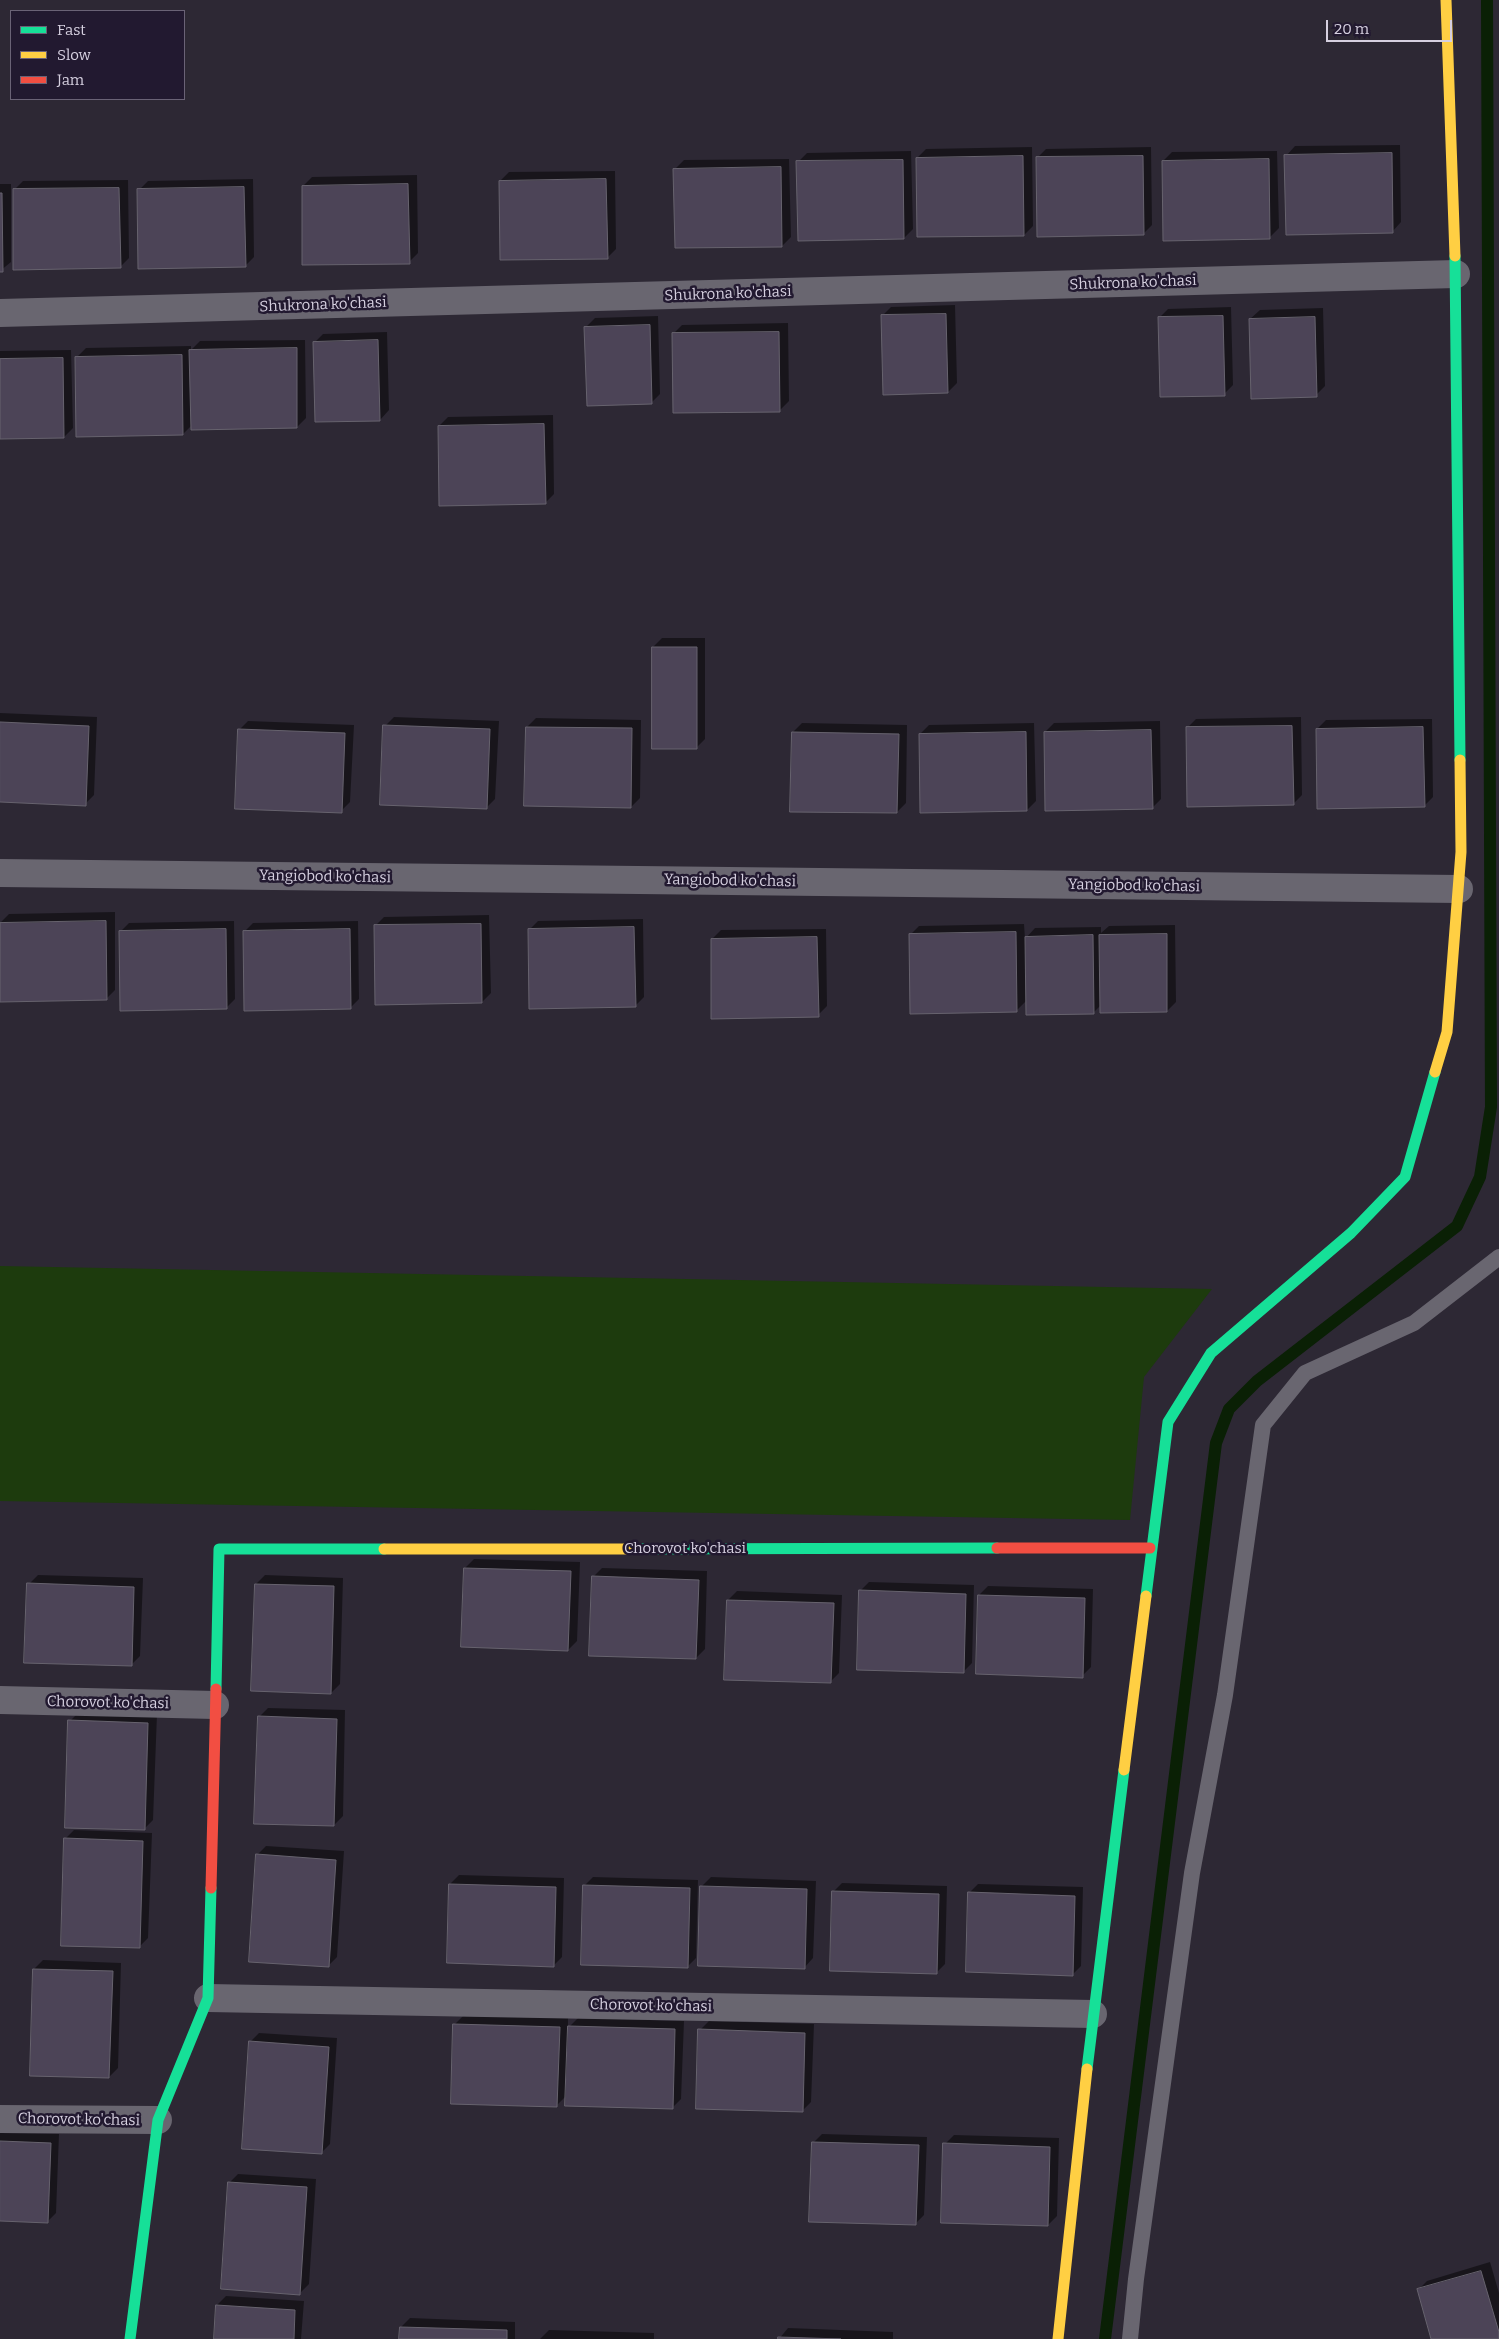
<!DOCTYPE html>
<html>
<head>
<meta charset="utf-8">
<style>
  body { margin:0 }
  #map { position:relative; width:1499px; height:2339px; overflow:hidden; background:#2d2834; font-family:Bitter,serif }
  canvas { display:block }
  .legend { position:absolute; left:10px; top:10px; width:175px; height:90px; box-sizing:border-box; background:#221930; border:1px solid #6a6276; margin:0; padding:6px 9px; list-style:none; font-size:15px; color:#d6d0e0 }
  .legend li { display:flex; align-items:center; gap:10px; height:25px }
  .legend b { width:25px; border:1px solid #6a6276 }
  .scale { position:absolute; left:1326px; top:20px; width:126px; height:22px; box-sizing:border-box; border:2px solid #d6d0e0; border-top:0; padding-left:6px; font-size:15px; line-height:18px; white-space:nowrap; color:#d6d0e0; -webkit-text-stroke:4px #221930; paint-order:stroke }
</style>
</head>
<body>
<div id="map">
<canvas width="1499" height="2339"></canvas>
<ul class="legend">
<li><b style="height:6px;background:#16e098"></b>Fast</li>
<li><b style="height:6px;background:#ffcf43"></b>Slow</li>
<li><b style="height:6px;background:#f24e42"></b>Jam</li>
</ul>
<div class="scale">20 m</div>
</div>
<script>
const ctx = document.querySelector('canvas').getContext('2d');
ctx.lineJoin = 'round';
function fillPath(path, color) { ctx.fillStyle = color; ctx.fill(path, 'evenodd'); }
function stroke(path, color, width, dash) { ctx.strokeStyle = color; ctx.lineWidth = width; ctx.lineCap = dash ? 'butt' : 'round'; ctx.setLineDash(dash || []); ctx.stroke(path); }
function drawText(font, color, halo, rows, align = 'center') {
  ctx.font = font + ' Bitter,serif'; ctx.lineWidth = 5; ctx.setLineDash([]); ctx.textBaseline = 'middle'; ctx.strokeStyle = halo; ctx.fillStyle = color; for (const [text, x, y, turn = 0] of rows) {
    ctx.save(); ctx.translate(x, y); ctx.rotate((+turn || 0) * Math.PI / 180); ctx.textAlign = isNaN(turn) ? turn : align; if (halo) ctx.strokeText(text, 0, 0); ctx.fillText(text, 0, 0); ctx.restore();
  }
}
fillPath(new Path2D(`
  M0,1266L1212,1289L1144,1377L1130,1520L0,1501Z`), '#1d3b0d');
fillPath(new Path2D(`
  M1400,145L1401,222L1392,232L1286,156L1295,146Z
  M1032,147L1033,226L1024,235L917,158L926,149Z
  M1151,147L1152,225L1143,234L1037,158L1046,149Z
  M911,151L913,229L904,238L798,162L807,153Z
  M1277,151L1279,228L1270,237L1163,161L1172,152Z
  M789,159L791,237L782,246L675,169L684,160Z
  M615,171L616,249L607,258L500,181L509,172Z
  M417,175L418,253L409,262L303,186L312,177Z
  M253,179L254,257L245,266L139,190L148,181Z
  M128,180L129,258L120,267L14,190L23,181Z
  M0,184H11V262L0,271Z
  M955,305L957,383L948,392L882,316L891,307Z
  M1231,307L1233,385L1224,394L1159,318L1168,309Z
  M1323,308L1325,386L1316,395L1250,319L1260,310Z
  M658,316L660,394L651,403L586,327L595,318Z
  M788,323L789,401L780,410L673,334L682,325Z
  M387,332L389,410L380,420L314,343L323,334Z
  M305,340L306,418L297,427L192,425L183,434L77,357L86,348L191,346V350L200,341Z
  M71,350L73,428L64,437L0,438V351Z
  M553,415L554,494L545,503L439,426L448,417Z
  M662,638H705V739L696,748L653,647Z
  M0,713L97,717L94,795L85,804L0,801Z
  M394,717L499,721L495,799L486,808L385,726Z
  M1301,717L1302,795L1293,804L1187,728L1196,719Z
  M536,718L641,720L640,798L631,807L527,727Z
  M1432,719L1433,797L1424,806L1317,729L1326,720Z
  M248,721L354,725L350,802L341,811L239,730Z
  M1160,721L1161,799L1152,808L1045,732L1054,723Z
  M802,723L907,725L906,803L897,812L793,732Z
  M1034,723L1036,801L1027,810L920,734L929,725Z
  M115,912V990L106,999L0,923L9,914Z
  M489,915L491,993L482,1002L375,926L384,917Z
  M643,919L644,997L635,1006L529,930L538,921Z
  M234,921L235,999L226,1008L120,932L129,923Z
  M358,921L359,999L350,1008L244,932L253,923Z
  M1024,924L1025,939L1035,928L1101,927V933L1109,926L1175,925L1176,1002L1167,1011L1101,1005L1093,1013L1027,1000L1016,1011L910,935L919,926Z
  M826,929L827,1006L818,1015L712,939L721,930Z
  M474,1559L580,1562L577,1641L568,1650L465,1568Z
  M602,1568L707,1571L705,1649L696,1658L593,1577Z
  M38,1575L143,1578L140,1656L131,1665L29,1584Z
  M265,1575L343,1578L340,1684L331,1693L256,1584Z
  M869,1582L974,1585L972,1663L963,1672L860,1591Z
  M988,1586L1093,1589L1091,1667L1082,1676L979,1595Z
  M737,1591L842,1595L839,1673L830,1682L728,1600Z
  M268,1708L345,1710L343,1816L334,1825L259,1717Z
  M79,1712L157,1714L153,1820L144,1829L70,1721Z
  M74,1830L152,1833L148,1938L139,1947L65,1839Z
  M266,1846L344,1851L337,1957L328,1966L257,1855Z
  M459,1875L564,1878L562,1957L553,1966L450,1884Z
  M593,1877L698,1880L696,1958L687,1967L584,1886Z
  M711,1877L816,1881L813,1958L804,1968L702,1886Z
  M842,1883L947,1886L945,1964L936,1973L833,1892Z
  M978,1884L1083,1887L1081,1966L1072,1975L969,1893Z
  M43,1960L121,1963L118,2068L109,2077L34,1969Z
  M463,2016L568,2018V2028L578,2018L684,2021L681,2099L672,2108L567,2095L556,2106L454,2025Z
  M709,2021L814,2024L811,2102L802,2111L700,2030Z
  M259,2033L337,2038L330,2144L321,2153L250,2042Z
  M0,2133L59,2134L56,2213L47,2222L0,2220Z
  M822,2134L927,2137L924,2215L915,2224L813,2143Z
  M954,2135L1059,2138L1057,2216L1048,2225L945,2144Z
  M238,2174L316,2179L309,2284L300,2293L229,2183Z
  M1490,2262L1499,2293V2339H1432L1418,2290L1427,2281Z
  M226,2296L304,2301L301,2339H215L217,2305Z
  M410,2318L515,2322V2339H401V2327Z
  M788,2328L893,2332V2339H779Z
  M549,2330L654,2333V2339H540Z`), '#0007');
stroke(new Path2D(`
  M1105,2339L1216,1443L1229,1409L1257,1381L1457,1226L1480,1177L1491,1107L1487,0`), '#0a2005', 12);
const building = new Path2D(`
  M1392,153L1393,233L1286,235L1284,155Z
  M1023,156L1024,236L917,237L916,158Z
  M1143,156L1144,235L1037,237L1036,157Z
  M1269,159L1270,239L1163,241L1162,161Z
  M903,160L904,239L798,241L796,161Z
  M781,167L782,247L675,248L673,169Z
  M606,179L608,259L500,260L499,181Z
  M408,184L410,264L302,265V186Z
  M244,187L246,267L138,269L137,189Z
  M119,188L121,268L13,270V189Z
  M0,193H2L3,272H0Z
  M946,314L948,393L883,395L881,315Z
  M1223,316L1225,396L1160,397L1158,317Z
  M1315,317L1317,397L1251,399L1249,319Z
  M650,325L652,404L587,406L584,327Z
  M779,332L780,412L673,413L672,333Z
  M378,340L380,421L315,422L313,342Z
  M297,348V428L191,430L189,350Z
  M182,355L183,435L76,437L75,357Z
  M63,358L64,438L0,439V359Z
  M544,424L546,504L439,506L438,426Z
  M652,647H697V749H652Z
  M0,722L89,726L86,806L0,802Z
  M383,725L490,729L487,809L380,805Z
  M1292,726L1294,805L1187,807L1186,727Z
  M526,727L632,728L631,808L524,806Z
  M1423,727L1425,807L1317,809L1316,729Z
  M238,729L345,733L342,813L235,809Z
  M1151,730L1153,809L1045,811L1044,732Z
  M792,732L899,734L897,813L790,812Z
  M1026,732L1027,811L920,813L919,734Z
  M106,921L107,1000L0,1002V923Z
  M481,924L482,1003L375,1005L374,925Z
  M634,927L636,1007L529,1009L528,929Z
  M226,929L227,1009L120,1011L119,931Z
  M350,929L351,1009L244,1011L243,931Z
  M1016,932L1017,1012L910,1014L909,934Z
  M1167,934V1012L1100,1013L1099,935Z
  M1093,935L1094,1014L1026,1015L1025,937Z
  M817,937L819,1017L711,1019V939Z
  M464,1568L571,1571L568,1651L461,1647Z
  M592,1576L699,1580L696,1659L589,1656Z
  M27,1583L134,1587L132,1666L24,1663Z
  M255,1584L334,1586L331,1694L251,1691Z
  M859,1590L966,1594L964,1673L857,1670Z
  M978,1595L1085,1598L1083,1678L976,1674Z
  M727,1600L834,1603L831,1683L724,1680Z
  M258,1716L337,1719L334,1826L254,1824Z
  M68,1720L148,1723L145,1830L65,1828Z
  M64,1838L143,1841L140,1948L61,1946Z
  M256,1854L336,1860L329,1967L249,1962Z
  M449,1884L556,1887L554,1967L447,1963Z
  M583,1885L690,1888L688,1968L581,1965Z
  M700,1886L807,1889L805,1969L698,1966Z
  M832,1891L939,1894L937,1974L830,1971Z
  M968,1892L1075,1896L1073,1976L966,1972Z
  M33,1969L113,1971L109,2078L30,2076Z
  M453,2024L560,2027L557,2107L451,2104Z
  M568,2026L675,2029L673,2109L565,2106Z
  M698,2029L805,2033L803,2112L696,2109Z
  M249,2041L329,2047L322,2154L242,2149Z
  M0,2141L51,2143L48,2223L0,2221Z
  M812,2142L919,2145L916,2225L809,2222Z
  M943,2143L1050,2147L1048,2226L941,2223Z
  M228,2182L307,2187L300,2295L221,2289Z
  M1481,2271L1499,2332V2339H1431L1417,2289Z
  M216,2305L295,2310L294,2339H214Z
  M400,2327L507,2330V2339H399Z
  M778,2337L841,2339H778Z`);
fillPath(building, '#4c4457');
stroke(building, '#67636e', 1);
stroke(new Path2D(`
  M1130,2339L1136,2279L1192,1873L1225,1695L1263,1425L1305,1373L1414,1323L1499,1257`), '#696670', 16);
stroke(new Path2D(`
  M0,313L1456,274
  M0,873L1459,889
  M0,1700L215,1705
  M208,1998L1093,2014
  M0,2119L158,2120`), '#696670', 28);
stroke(new Path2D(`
  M1455,256L1460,760
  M631,1549L997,1548
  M1146,1596L1168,1422L1211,1353L1351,1233L1405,1177L1435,1072
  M216,1689L219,1549H384
  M1087,2069L1124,1770
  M130,2339L158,2120L208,1998L211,1888`), '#16e098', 11);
stroke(new Path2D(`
  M1446,0L1455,256
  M1435,1072L1447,1032L1461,852L1460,760
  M384,1549H631
  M1124,1770L1146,1596
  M1058,2339L1087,2069`), '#ffcf43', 11);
stroke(new Path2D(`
  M997,1548H1150
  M211,1888L216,1689`), '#f24e42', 11);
drawText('15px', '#d6d0e0', '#221930', [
  ["Shukrona ko'chasi",1133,283,-2],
  ["Shukrona ko'chasi",728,294,-2],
  ["Shukrona ko'chasi",323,305,-2],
  ["Yangiobod ko'chasi",325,877,1],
  ["Yangiobod ko'chasi",730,881,1],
  ["Yangiobod ko'chasi",1134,886,1],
  ["Chorovot ko'chasi",685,1549],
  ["Chorovot ko'chasi",108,1703,1],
  ["Chorovot ko'chasi",651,2006,1],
  ["Chorovot ko'chasi",79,2120,1]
]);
</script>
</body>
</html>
